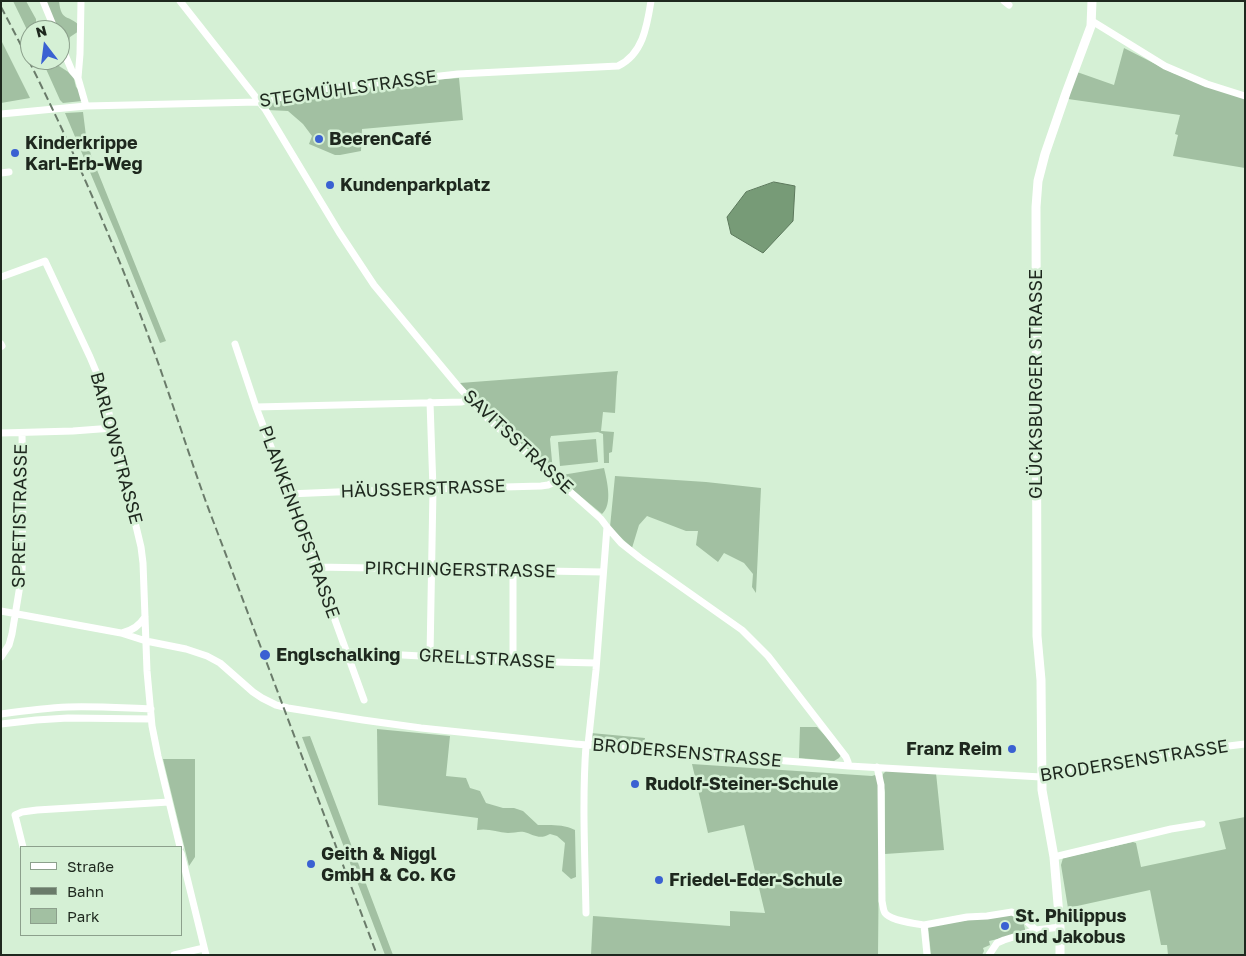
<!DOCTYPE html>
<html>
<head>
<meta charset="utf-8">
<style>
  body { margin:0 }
  #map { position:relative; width:1246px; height:956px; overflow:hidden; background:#d5f0d5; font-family:"Golos Text",sans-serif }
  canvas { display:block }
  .frame { position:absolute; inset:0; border:2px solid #1e281e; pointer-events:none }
  .legend { position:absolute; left:20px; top:846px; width:162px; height:90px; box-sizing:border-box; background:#d5f0d5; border:1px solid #8ca08c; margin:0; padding:6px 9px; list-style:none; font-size:15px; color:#1e281e }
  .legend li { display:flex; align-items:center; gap:10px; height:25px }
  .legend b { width:25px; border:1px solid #8ca08c }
  .north { position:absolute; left:20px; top:20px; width:50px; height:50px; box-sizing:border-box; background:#d5f0d5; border:1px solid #8ca08c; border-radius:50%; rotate:345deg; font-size:14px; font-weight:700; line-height:20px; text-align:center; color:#1e281e }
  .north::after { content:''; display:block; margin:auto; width:18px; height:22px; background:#3a61d2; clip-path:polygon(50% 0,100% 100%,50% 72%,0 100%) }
</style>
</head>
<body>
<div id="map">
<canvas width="1246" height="956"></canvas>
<div class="frame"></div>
<ul class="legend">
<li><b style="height:6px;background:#fff"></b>Straße</li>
<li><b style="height:6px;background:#6a7b6a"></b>Bahn</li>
<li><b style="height:14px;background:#a2c0a2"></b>Park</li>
</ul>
<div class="north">N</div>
</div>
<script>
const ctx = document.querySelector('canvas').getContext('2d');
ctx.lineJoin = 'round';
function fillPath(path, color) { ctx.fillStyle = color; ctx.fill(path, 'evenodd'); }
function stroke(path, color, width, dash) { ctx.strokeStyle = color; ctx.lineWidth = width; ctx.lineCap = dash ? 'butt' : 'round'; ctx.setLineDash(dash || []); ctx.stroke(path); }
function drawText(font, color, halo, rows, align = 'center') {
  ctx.font = font + ' "Golos Text",sans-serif'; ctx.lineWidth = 5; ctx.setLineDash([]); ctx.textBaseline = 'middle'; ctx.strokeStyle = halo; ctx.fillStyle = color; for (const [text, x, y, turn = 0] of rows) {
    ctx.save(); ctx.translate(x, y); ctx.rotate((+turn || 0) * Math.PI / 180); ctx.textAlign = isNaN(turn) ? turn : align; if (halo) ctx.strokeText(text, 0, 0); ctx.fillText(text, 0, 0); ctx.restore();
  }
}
fillPath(new Path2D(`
  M13,1H26L36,19V28L39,30H30V36Z
  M41,1H59C61,22 68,14 80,26L79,31L70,37L69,43H63L60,37V30H57Z
  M1,40L30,98L1,103Z
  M1124,48L1173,73L1245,98V168L1173,156L1178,135L1175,134L1180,115L1068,99L1077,72L1114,85Z
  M42,60H56L59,66L73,75L76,87L82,93V101L63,103L60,100Z
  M459,78L463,120L362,129L361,151L340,155H335L309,144L312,136L303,124L288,111L268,110L267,106L268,103L324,92L394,83Z
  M83,112L86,136L91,155L166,341L160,343L117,236L65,113Z
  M618,371L617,376L615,413L603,412L601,431L614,432L612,452L609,453V463H604L603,434L598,432L551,436L550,439L553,472L490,416L460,383Z
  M596,439L598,462L560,466L558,442Z
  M604,468C607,481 613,504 602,514L556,476Z
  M615,476L706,482L761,488L756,593L752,587L753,574L744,563L724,553L718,562L696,545L698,531H686L647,516L639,525L632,548L610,527Z
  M800,727H817L840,752L841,755L839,758L834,761L799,758Z
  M377,729L450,736L446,776L466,778L470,788L480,791L486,803L503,808H514L523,811L538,825C551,825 563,824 575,830L576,877L571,879L562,871L565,843L557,836L550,834C539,840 535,835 524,832C519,831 514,833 508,833C497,832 488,828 477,830L478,818L378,805Z
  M591,733L645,738L644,747L590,743Z
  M310,736L393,955H385L302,737Z
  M163,759H195V857L189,866Z
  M692,764L872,776L875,775L878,779L879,849L878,955H591L593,916L730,926V911L765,913L744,825L708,833Z
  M887,770L936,773L944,850L885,854V792L882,779L883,774Z
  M1245,817V955H1168L1167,945H1161L1150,890L1068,908L1061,865L1063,858L1133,842L1136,843L1141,867L1226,849L1219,822Z
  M1010,914L1023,921L1025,929L1024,933L989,941L990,945L983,948L984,951L982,955H931L928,926Z`), '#a2c0a2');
const water = new Path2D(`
  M774,182L795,186L793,221L763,253L731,234L727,217L746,192Z`);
fillPath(water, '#779b77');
stroke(water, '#5c785c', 1);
stroke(new Path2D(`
  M43,1L55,30
  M180,1L265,109L339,232L374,285L457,385L488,419L601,519L607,527L621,543L640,558L742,630L768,656L846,757L848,762L849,766
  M1004,1L1009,5
  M1092,21L1165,66L1207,84L1245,96
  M60,43L72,71L78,78L86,106
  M78,78L80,54L81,1
  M1,114L86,106L258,102L323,89L458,74L618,66C643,54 647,26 651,1
  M1,173L9,172
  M1,277L45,261L90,357L103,388L141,547L143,563L147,671L152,726L158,756L180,847
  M1,344L2,346
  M235,344L256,407L306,540L364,700
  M256,407L462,402L469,398
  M1,433L73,431L113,428
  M288,494L360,491L541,486L548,485L557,481
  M316,567L603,572
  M1,611L121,633L146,641L186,649L207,656L220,663L253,692L262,698L276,705L288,708L363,720L421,728L575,744L849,766L1041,777L1078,767L1180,752L1245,744
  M122,633C133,630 139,626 145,617
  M347,652L513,661L596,663
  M430,656L433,489L430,402
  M1,657L9,645L12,634L22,573L23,499L22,433
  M513,661V571
  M1,714C23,711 46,708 68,707C95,706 123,708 151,709
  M1,724L36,720L68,718L151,719
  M586,745C582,801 585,857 586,913
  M588,745L596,670L607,527
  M877,767L881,785L882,901C883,905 883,910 885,913C890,920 916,924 924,925L927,955
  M23,847L15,815L22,812L37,810L169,802
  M181,853L206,955
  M1054,857L1171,829L1202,824
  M924,925L967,917L987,916L1012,912L1023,918L1036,930
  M174,955L204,948
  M989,955L997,943L1004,940L1036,930L1060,927`), '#fff', 7);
stroke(new Path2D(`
  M1060,955V927L1054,857L1042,790L1041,680L1037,636L1036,207L1038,181L1045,154L1066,93L1091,26L1092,1`), '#fff', 9);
stroke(new Path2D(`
  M1,7C56,110 104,218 145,327C167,385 185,444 206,502L377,955`), '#6a7b6a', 2, [8, 4]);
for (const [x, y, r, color] of [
  [319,139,5,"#3a61d2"],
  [15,153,5,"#3a61d2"],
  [330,185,5,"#3a61d2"],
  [265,655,6,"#3a61d2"],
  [1012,749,5,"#3a61d2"],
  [635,784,5,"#3a61d2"],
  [311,864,5,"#3a61d2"],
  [659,880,5,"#3a61d2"],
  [1005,926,5,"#3a61d2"]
]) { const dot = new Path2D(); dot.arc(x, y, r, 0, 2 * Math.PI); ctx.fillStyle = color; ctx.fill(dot); stroke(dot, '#d5f0d5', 2); }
drawText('18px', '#1e281e', '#d5f0d5', [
  ["STEGMÜHLSTRASSE",348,89,-8],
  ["GLÜCKSBURGER STRASSE",1036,384,-90],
  ["SAVITSSTRASSE",518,442,43],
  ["BARLOWSTRASSE",116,448,75],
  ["HÄUSSERSTRASSE",423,489,-2],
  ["SPRETISTRASSE",20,516,-89],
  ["PLANKENHOFSTRASSE",299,522,70],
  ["PIRCHINGERSTRASSE",460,570,1],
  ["GRELLSTRASSE",487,659,3],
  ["BRODERSENSTRASSE",687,753,5],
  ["BRODERSENSTRASSE",1134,761,-9]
]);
drawText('bold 18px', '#1e281e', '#d5f0d5', [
  ["BeerenCafé",329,139],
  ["Kinderkrippe",25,143],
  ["Karl-Erb-Weg",25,164],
  ["Kundenparkplatz",340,185],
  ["Englschalking",276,655],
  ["Franz Reim",1002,749,"right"],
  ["Rudolf-Steiner-Schule",645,784],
  ["Geith & Niggl",321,854],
  ["GmbH & Co. KG",321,875],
  ["Friedel-Eder-Schule",669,880],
  ["St. Philippus",1015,916],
  ["und Jakobus",1015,937]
], 'left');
</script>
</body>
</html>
